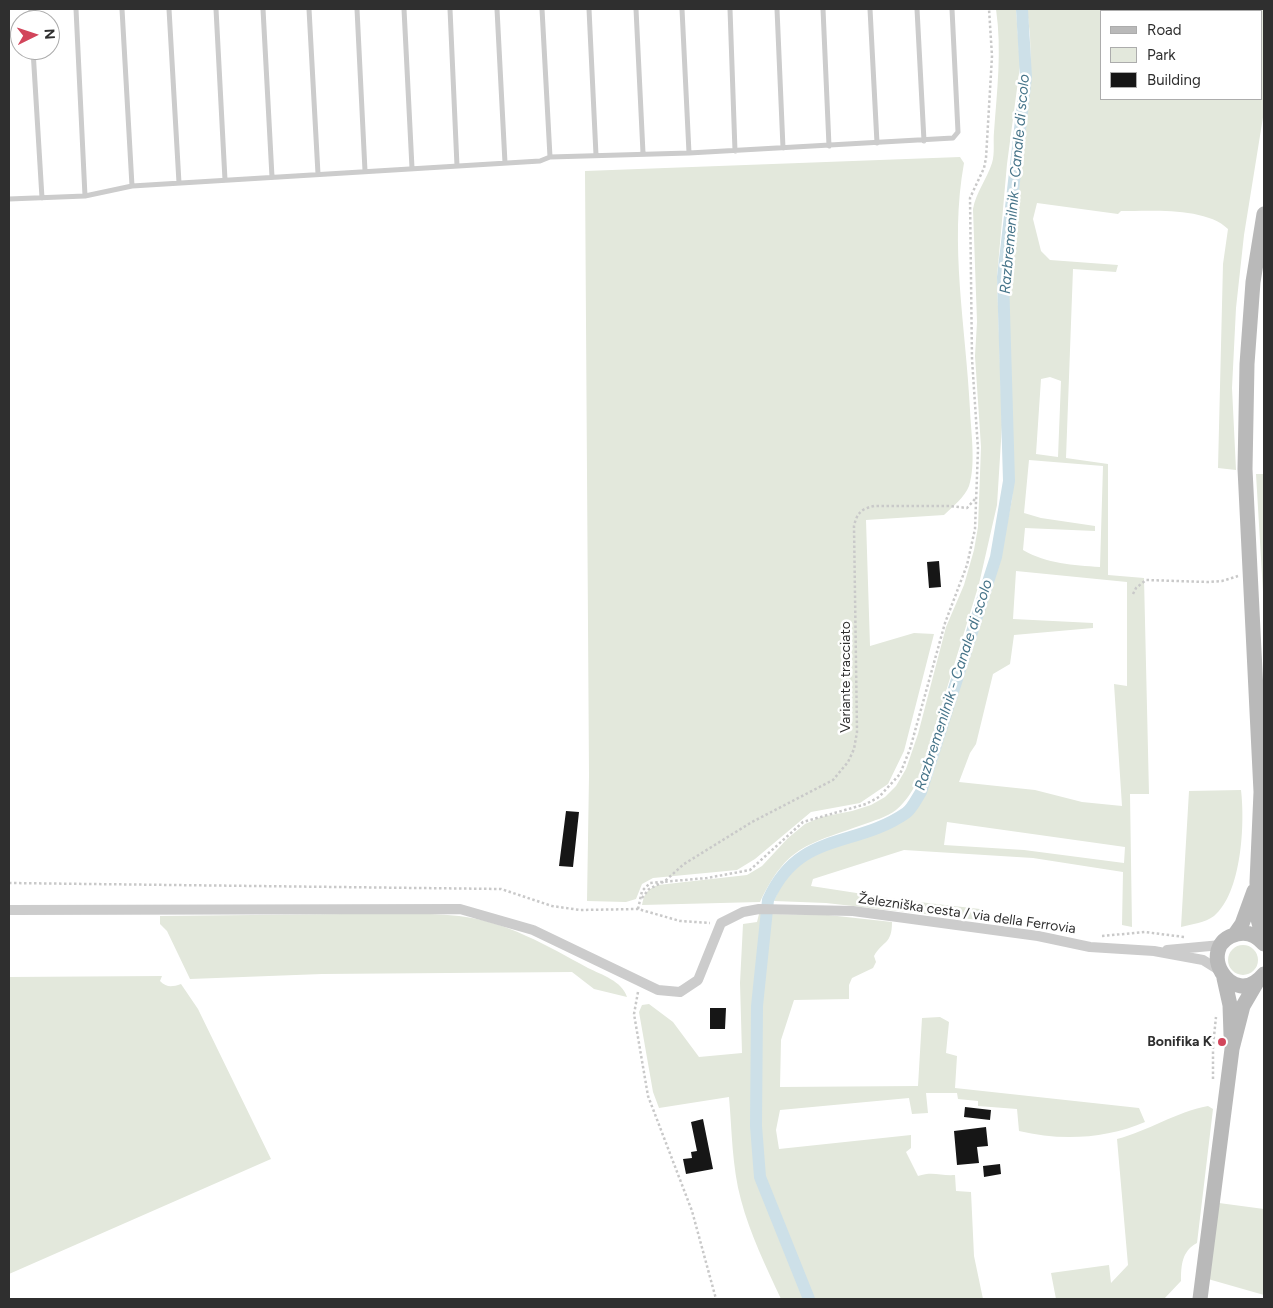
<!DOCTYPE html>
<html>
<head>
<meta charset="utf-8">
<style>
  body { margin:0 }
  #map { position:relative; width:1273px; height:1308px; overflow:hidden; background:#fff; font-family:Figtree,sans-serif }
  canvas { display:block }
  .frame { position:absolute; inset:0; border:10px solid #2f2f2f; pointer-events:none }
  .legend { position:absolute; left:1100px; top:10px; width:162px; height:90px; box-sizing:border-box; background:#fff; border:1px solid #acacac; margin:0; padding:6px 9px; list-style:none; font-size:15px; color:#2f2f2f }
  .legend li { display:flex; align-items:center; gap:10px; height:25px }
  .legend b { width:25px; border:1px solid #acacac }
  .north { position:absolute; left:10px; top:10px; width:50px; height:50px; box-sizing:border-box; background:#fff; border:1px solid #acacac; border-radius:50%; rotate:86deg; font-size:14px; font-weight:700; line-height:20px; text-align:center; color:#2f2f2f }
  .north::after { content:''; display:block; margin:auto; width:18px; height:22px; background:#d2455b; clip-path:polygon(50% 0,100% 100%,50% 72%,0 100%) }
</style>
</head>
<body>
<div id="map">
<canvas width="1273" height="1308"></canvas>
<div class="frame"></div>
<ul class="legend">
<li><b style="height:6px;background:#b9b9b9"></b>Road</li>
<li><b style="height:14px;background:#e3e8dc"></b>Park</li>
<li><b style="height:14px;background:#161616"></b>Building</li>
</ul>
<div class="north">N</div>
</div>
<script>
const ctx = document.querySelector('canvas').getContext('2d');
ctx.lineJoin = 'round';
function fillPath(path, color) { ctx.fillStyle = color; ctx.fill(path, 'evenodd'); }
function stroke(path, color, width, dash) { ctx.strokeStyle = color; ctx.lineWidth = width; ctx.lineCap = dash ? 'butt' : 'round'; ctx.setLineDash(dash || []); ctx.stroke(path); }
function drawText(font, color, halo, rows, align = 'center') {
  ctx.font = font + ' Figtree,sans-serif'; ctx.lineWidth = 5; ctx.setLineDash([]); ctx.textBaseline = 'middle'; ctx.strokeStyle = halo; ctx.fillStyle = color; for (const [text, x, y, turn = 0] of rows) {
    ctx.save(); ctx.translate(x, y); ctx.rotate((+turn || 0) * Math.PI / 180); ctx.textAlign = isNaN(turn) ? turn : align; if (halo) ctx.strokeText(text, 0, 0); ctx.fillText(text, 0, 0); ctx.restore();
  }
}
fillPath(new Path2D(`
  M996,9H1016L1020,66L1007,164L997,277L1002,425L997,505L979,584L920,776C914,788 907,801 896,810C887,817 873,821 862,825C806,845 787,846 760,902L642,905C644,894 647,889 658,885L747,875L762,866L788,838L805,824L821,817L852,811L871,805L885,797L896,786L906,769L918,734L946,627L964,585L974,550L978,527L981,447L975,356L977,322L973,209C976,192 987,179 992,163C995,153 993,142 994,132C997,91 1002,50 996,9Z
  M1027,9H1139L1138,11H1102V99H1262V11H1165V9H1264V111L1244,235L1236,308L1232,388L1236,470L1218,468L1223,264L1228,229C1206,207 1151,211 1121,211L1118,214L1037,203L1033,219L1041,251L1050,260L1118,265L1116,272L1073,269L1066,458L1108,464V575L1144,578L1149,794H1130L1132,927L1122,925L1123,872L1033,858L904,850L813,879L811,886L902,900L980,909L979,920L826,903L774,901L783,881L808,857L902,819L916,807L932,777L990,588L1005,534L1012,499L1014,474L1007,274L1031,76L1030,35ZM1050,377L1061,381L1058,457L1036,454L1041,379ZM1029,460L1103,466L1100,567C1073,565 1047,564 1023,550L1025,528L1095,531V526L1041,518L1024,513ZM1016,571L1127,582V686L1114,684L1122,806L1082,802L1035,790L959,782L970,753L976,744L993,674L1010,664L1014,635L1093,628V623L1013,619ZM947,822L1125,847L1124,863L1024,850L944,845Z
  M960,157L964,163C949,245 966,327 970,410C971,432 976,465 969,486C965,497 952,507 944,515L866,520L870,646L914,633L934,634L904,751L888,784L860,803L811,812L755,859L737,870L653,878L642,884L636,899L626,902L587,901L589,776L585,171Z
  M1256,474H1264V609Z
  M1241,790C1245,823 1242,893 1214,916C1205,923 1192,924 1181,927L1189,791Z
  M345,914C382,914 421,912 459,916C505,921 548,946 588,968C602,975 622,981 627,997L594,989L572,972L322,974L190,979L167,931L160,924V916Z
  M759,914L828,915L892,922C892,945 883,940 874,956L876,962L873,968L852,978L849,985V999L794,1000L781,1040L780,1087L918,1086L922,1018L940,1017L949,1022L946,1053L957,1056L955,1088L1139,1108L1145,1122C1106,1139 1060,1141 1019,1131L1017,1109L978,1106V1101L958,1099L957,1093H926L928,1113L912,1114L909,1098L780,1110L776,1130L779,1149L911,1135V1148L906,1152L918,1176C933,1171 940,1176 955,1175L956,1191L971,1192L974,1256L983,1299H781C766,1267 750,1234 741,1200C732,1167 732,1131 729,1097L659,1108L653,1092L639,1012L642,1005L649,1004L673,1022L699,1057L742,1053L740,983L743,924L757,922Z
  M1228 960a15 15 0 1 1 30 0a15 15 0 1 1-30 0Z
  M162,976L160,981C167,988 172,987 181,984L198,1009L271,1159L9,1274V977Z
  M1208,1106L1213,1109L1197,1243C1182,1251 1181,1265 1181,1281L1164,1299H1056L1051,1273L1109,1265L1111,1283L1128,1265L1117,1139C1148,1131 1176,1112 1208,1106Z
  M1219,1203L1264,1209V1295L1208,1279Z`), '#e3e8dc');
stroke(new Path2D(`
  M809,1299L760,1177L756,1126L757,1006L768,900C799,830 854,849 906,813C912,809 917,798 921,792L996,557L1009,481L1003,277L1026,77L1022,9`), '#cde0e8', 12);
fillPath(new Path2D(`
  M939,561L941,587L929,588L927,562Z
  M566,811L579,812L573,867L559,866Z
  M710,1008H726L725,1029H710Z
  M965,1107L991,1110L990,1120L964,1117Z
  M703,1119L713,1169L686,1174L683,1159L692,1158L691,1152L697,1151L691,1122Z
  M986,1127L988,1146L977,1147L979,1163L957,1165L954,1131Z
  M1000,1164L1001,1174L984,1177L983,1166Z`), '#161616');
stroke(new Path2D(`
  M1133,594L1136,588L1146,580L1208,582L1222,581L1238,576
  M9,883L501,889L552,906L580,910L638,909L680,921L710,923
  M642,898L649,889L665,881L684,864L752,822L833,780L848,762L854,749L857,732L854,526C857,513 861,509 874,506H950L967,508L975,499
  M638,909L642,891L650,883L707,878L750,870L803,822L866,804L879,797L900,774L910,749L945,623L967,565L975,529L978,449L972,359L970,198L984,168L986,158L992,56L989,9
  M1102,936L1145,932L1184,937
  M638,992L634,1014L648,1096L692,1211L716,1299
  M1213,1079V1046L1216,1017`), '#c9c9c9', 2.5, [2.5, 2.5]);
stroke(new Path2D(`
  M31,9V20
  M76,9L85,196
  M122,9L132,186
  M169,9L179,183
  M216,9L225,180
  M263,9L272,177
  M309,9L318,174
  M357,9L365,171
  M404,9L412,168
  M450,9L457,166
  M497,9L505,163
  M542,9L550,157
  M589,9L596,155
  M636,9L643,153
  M682,9L689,153
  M730,9L735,151
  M777,9L783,148
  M823,9L829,146
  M870,9L877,143
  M917,9L924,141
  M33,50L42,198
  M9,199L85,196L132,186L540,161L550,157L689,153L953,138L958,132L952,9`), '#ccc', 5);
stroke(new Path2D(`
  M9,910L460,909L533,930L658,990L680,992L698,980L721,923L743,912L759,909L853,911L1038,936L1090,947L1154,951L1203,960L1219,970
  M1167,950L1221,945`), '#ccc', 10);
stroke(new Path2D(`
  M1264,214L1253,282L1247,364L1245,469L1261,792L1257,882L1258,919L1264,942
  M1235,934L1242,924L1254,891
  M1264,944C1257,936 1248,931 1237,934C1193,945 1232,1013 1264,974
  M1224,978L1230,1005L1231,1035
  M1200,1299L1232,1049L1243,1006L1257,982`), '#b9b9b9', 15);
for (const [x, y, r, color] of [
  [1222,1042,5,"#d2455b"]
]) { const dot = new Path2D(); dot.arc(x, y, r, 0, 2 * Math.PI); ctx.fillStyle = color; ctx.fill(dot); stroke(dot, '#fff', 2); }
drawText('14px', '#2f2f2f', '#fff', [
  ["Variante tracciato",846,677,-90],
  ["Železniška cesta / via della Ferrovia",967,914,8]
]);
drawText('bold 14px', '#2f2f2f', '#fff', [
  ["Bonifika K",1212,1042]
], 'right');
drawText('italic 15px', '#467489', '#fff', [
  ["Razbremenilnik - Canale di scolo",1015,184,-85],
  ["Razbremenilnik - Canale di scolo",954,685,-72]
]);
</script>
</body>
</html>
